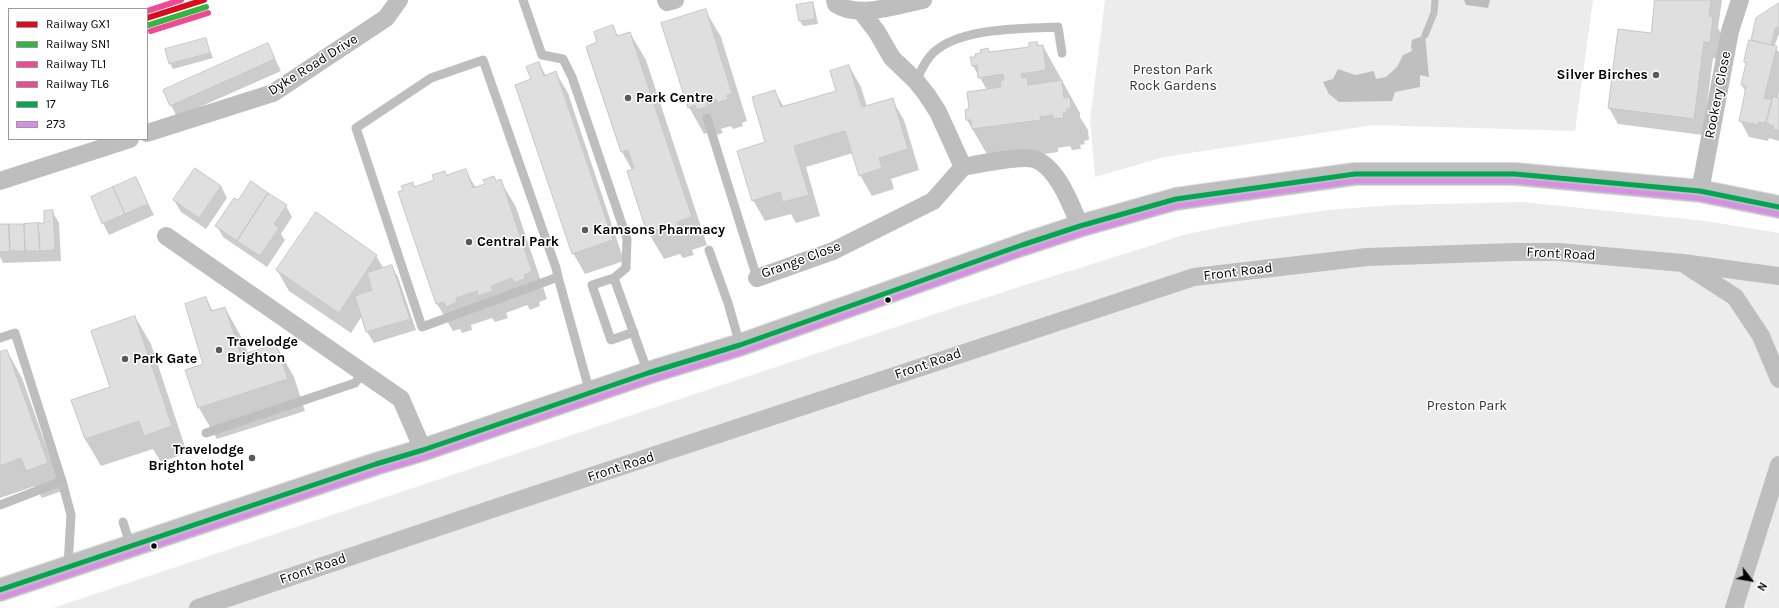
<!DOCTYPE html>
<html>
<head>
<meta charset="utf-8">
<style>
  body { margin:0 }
  #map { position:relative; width:1779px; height:608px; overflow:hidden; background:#fff; font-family:Karla,sans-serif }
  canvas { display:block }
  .legend { position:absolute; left:8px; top:8px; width:140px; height:132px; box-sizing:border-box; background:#fff; border:1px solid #999; margin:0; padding:5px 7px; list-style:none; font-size:12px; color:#000 }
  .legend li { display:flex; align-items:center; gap:8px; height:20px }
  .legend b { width:20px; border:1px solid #999 }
  .north { position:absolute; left:1731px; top:560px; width:40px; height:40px; -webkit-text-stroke:3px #fff; paint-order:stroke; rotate:121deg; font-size:11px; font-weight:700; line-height:16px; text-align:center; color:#000 }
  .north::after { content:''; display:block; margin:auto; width:14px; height:18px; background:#000; clip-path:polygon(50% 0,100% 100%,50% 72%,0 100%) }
</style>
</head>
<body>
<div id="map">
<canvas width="1779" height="608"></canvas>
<ul class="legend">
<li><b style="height:5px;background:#dc0a1e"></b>Railway GX1</li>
<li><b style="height:5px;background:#33b540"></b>Railway SN1</li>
<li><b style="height:5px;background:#ee4b95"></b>Railway TL1</li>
<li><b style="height:5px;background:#ee4b95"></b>Railway TL6</li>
<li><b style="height:5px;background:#00a651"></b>17</li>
<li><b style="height:5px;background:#d68fe5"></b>273</li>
</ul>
<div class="north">N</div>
</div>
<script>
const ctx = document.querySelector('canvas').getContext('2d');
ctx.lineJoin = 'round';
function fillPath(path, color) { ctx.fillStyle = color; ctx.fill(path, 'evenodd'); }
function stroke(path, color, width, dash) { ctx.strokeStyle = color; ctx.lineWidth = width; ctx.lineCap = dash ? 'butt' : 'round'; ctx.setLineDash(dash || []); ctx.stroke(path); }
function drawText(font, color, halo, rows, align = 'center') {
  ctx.font = font + ' Karla,sans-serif'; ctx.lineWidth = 3; ctx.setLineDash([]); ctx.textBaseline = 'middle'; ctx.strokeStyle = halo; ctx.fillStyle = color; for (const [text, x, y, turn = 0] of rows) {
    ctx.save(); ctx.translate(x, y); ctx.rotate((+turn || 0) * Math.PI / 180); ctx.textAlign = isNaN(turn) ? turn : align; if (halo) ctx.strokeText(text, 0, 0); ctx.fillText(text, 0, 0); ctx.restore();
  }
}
fillPath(new Path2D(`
  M1105,0H1593L1575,131L1373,125L1164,157L1095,177L1090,120Z
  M1523,202L1705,221L1779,233V608H53L959,306L1187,234L1252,221L1328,210L1395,205Z`), '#ececec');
fillPath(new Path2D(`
  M1425,35L1429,77L1420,75V87L1395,92L1392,101L1339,102L1329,94L1323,82L1333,79L1338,69L1355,75L1374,71L1376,79L1386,77L1397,67L1403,55L1412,51L1411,46L1412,40Z`), '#bfbfbf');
fillPath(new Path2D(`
  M1464,0H1490L1488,8L1466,5Z
  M1656,0H1722L1718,28L1722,35L1719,59L1713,58L1703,135L1618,124L1609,108L1652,34Z
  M812,3L815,9L818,24L803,26L800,21L797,6Z
  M1779,4V34L1774,47L1779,52V92L1778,99H1779V141L1769,138L1768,141L1749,137L1740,120L1746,93L1742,85L1747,65L1745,62L1753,42L1752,40L1757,19Z
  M705,10L721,37L747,121L742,123L743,126L733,129L731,126L721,129L723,133L713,136L711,132L704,134L689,107Z
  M613,27L618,36L630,33L646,60L707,245L692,250L694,255L683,258L680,254L664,259L648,232L632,170L622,152L587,47L598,43Z
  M206,40L213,58L173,69L170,63Z
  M1037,43L1039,47L1043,46L1080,113V117L1088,130L1089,140L1084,141L1085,144L1080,145L1081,149L1072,150L1070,146L1058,148V152L991,161L967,120L970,108L987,90L973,66L977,58L988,50L990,53L1030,48Z
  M268,45L281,71L177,117L171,105Z
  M539,63L546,76L556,73L568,93L624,261L585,274L573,253L532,80Z
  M849,66L861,87L867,107L892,100L904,120L919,170L891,179L894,189L872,196L860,175L853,153L806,167L820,216L796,223L791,214L765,221L753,200L767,143L775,92L784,107L837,91Z
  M465,170L476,188L486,185L494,177L496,181L500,180L516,207L547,299L539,302L540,306L530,310L527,305L506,313L508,318L495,322L492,318L471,325L472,330L462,333L460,329L453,331L437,304L399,193L404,191L412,183L415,187Z
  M136,179L154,215L109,235L103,223Z
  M221,186L227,198L206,229L181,212L174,200Z
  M238,202L286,206L292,217L281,234L285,240L267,267L223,237L217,226Z
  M52,211L59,223L61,261L3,263L0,257V225L45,224Z
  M376,256L384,269L391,266L398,277L416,330L374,343L367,332L362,316L351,333L289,291L277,270Z
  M206,298L213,312L225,308L243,340L248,354L276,345L294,377L305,411L217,439L199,408L187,370L205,364Z
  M135,317L151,344L187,453L161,462L153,449L101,466L85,439L72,400L111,387Z
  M7,351L22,378L62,491L42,498L35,486L0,498V354Z`), '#0003');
stroke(new Path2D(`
  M1425,35L1434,13L1435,0`), '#bfbfbf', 7);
const building = new Path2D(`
  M1655,0H1711L1709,16L1713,17L1710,43L1704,42L1694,119L1608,108L1618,29L1651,33Z
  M813,2L815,19L799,21L796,5Z
  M1779,3V27L1775,29L1771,45L1751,40L1756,18Z
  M706,9L732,94L727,95L728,99L717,103L716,99L706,102L708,106L697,110L695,105L688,108L661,23Z
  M613,25L617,36L630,32L692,217L677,222L679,228L666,232L665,227L647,233L627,171L634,168L628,150L621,152L586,47L597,42L594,32Z
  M206,38L210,53L169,64L165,49Z
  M1749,40L1777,46L1764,98L1772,100L1766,123L1759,122L1758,125L1739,121L1746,87L1741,85L1746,63L1744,62Z
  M1037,42V46L1043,45L1046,70L1021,74L1022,78L1027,77L1028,85L1062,80L1064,98L1070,97L1071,109H1067V113H1063L1064,118L1053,119V115L1040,117L1041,120L972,129L971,120H966L965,110L969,108L967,92L1001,87L1000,81L1004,80L1003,74L978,78L977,65L972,66L970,57H976L975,54L981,53L980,50L988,48L989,52L1029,47V43Z
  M268,43L275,59L170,106L163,90Z
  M539,62L544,76L556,71L613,240L572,254L515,85L531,79L526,67Z
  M849,65L862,107L893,98L908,149L879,158L882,168L859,176L845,131L794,146L809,195L783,202L780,192L752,201L737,151L765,142L752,97L775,90L781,107L836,91L830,71Z
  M1773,97L1779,98V131L1773,129L1774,126L1766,123Z
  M195,168L221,186L199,218L173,200Z
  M466,169L473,188L485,184L483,180L494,176L496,181L501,179L532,271L524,275L525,279L514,283L512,278L491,286L493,291L478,296L477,291L456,298L457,302L446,307L444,302L436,304L398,192L403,190L401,186L413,182L414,187L434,180L432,175L445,171L446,175Z
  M136,177L148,204L125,214L113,187Z
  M251,181L268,193L237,241L215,226L234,198L238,200Z
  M113,187L125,214L102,224L91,197Z
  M268,193L287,205L274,224L279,228L260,256L237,241Z
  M53,210L55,250L40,251L38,223H44V211Z
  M316,212L377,255L339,313L276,270Z
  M38,223L40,251H25L24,224Z
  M0,224H9L10,251L0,252Z
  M9,224H24L25,251H10Z
  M392,265L410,319L366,332L355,296L372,290L367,273Z
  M206,297L211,311L225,307L241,355L276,344L288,379L198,408L185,370L203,364L185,304Z
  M135,316L172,426L144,436L139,421L85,439L71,400L110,387L91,331Z
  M7,350L48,463L26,471L21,458L0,466V352Z`);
fillPath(building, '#dfdfdf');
stroke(building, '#c7c7c7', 1);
const highway = new Path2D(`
  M0,590L376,464L423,450L648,373L740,345L1022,245L1080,226L1176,199L1355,174H1515L1700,191L1779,207`);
stroke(highway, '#dbdbdb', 24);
stroke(new Path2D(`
  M523,0L542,55L563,59L572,77L627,239L626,268L614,278L648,373
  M916,81C921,71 925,60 934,52C962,27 1021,29 1058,27L1062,53
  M707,118L757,278
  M709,250L728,303L740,345
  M558,277L422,327L356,128L431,78L483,60L556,268L558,277L590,393
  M614,278L592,285L611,340L634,332
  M0,338L15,333L62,481
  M206,433L355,383L363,373
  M0,505L62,481L71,515L68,566
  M123,522L131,547`), '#bebebe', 9);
stroke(new Path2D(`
  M666,0L667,2L675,0
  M835,0L836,4C858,19 898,5 923,0
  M861,11L877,32L892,58L916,81L927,95L938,112L963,167
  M147,133L273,93L386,18L399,0
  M0,181L130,139
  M1700,191L1730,31L1740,0
  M166,236L401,399L423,450
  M1687,266L1735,297L1761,336L1779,379
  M757,278L833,251L933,201L963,167C979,164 1021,155 1034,159C1057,166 1071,205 1080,226
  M198,608L498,507L1194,277L1367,257L1514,252H1559L1683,263L1779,276
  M1734,608L1779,465`), '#bebebe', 18);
stroke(highway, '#bebebe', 22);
stroke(new Path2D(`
  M0,590L376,464L423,450L648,373L740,345L1022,245L1080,226L1176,199L1355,174H1515L1700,191L1779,207`), '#00a651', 5);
stroke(new Path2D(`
  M2,597L378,471L425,457L650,380L742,352L1024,252L1082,233L1177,206L1355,181H1515L1699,198L1778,214`), '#d68fe5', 5);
stroke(new Path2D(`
  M147,18L204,0`), '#dc0a1e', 6);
stroke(new Path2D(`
  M149,25L206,7`), '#33b540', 6);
stroke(new Path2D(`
  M147,11L181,0`), '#ee4b95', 6);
stroke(new Path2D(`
  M151,31L208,13`), '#ee4b95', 6);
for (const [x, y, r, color] of [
  [1656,75,4,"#595959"],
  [628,98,4,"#595959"],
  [585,230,4,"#595959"],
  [469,242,4,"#595959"],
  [888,300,3.5,"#000"],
  [219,350,4,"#595959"],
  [125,359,4,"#595959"],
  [252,458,4,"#595959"],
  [154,546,3.5,"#000"]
]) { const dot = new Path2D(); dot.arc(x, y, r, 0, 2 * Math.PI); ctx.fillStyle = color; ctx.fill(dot); stroke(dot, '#fff', 1.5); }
drawText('14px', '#000', '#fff', [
  ["Dyke Road Drive",313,65,-32],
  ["Rookery Close",1718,95,-79],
  ["Front Road",1561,254,3],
  ["Grange Close",801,260,-20],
  ["Front Road",1238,272,-7],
  ["Front Road",928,364,-19],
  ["Front Road",621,467,-18],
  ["Front Road",313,569,-19]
]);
drawText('14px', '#333', '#fff', [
  ["Preston Park",1173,70],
  ["Rock Gardens",1173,86],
  ["Preston Park",1467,406]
]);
drawText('bold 14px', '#000', '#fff', [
  ["Silver Birches",1648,75,"right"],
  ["Park Centre",636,98],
  ["Kamsons Pharmacy",593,230],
  ["Central Park",477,242],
  ["Travelodge",227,342],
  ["Brighton",227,358],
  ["Park Gate",133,359],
  ["Travelodge",244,450,"right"],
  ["Brighton hotel",244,466,"right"]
], 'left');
</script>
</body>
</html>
